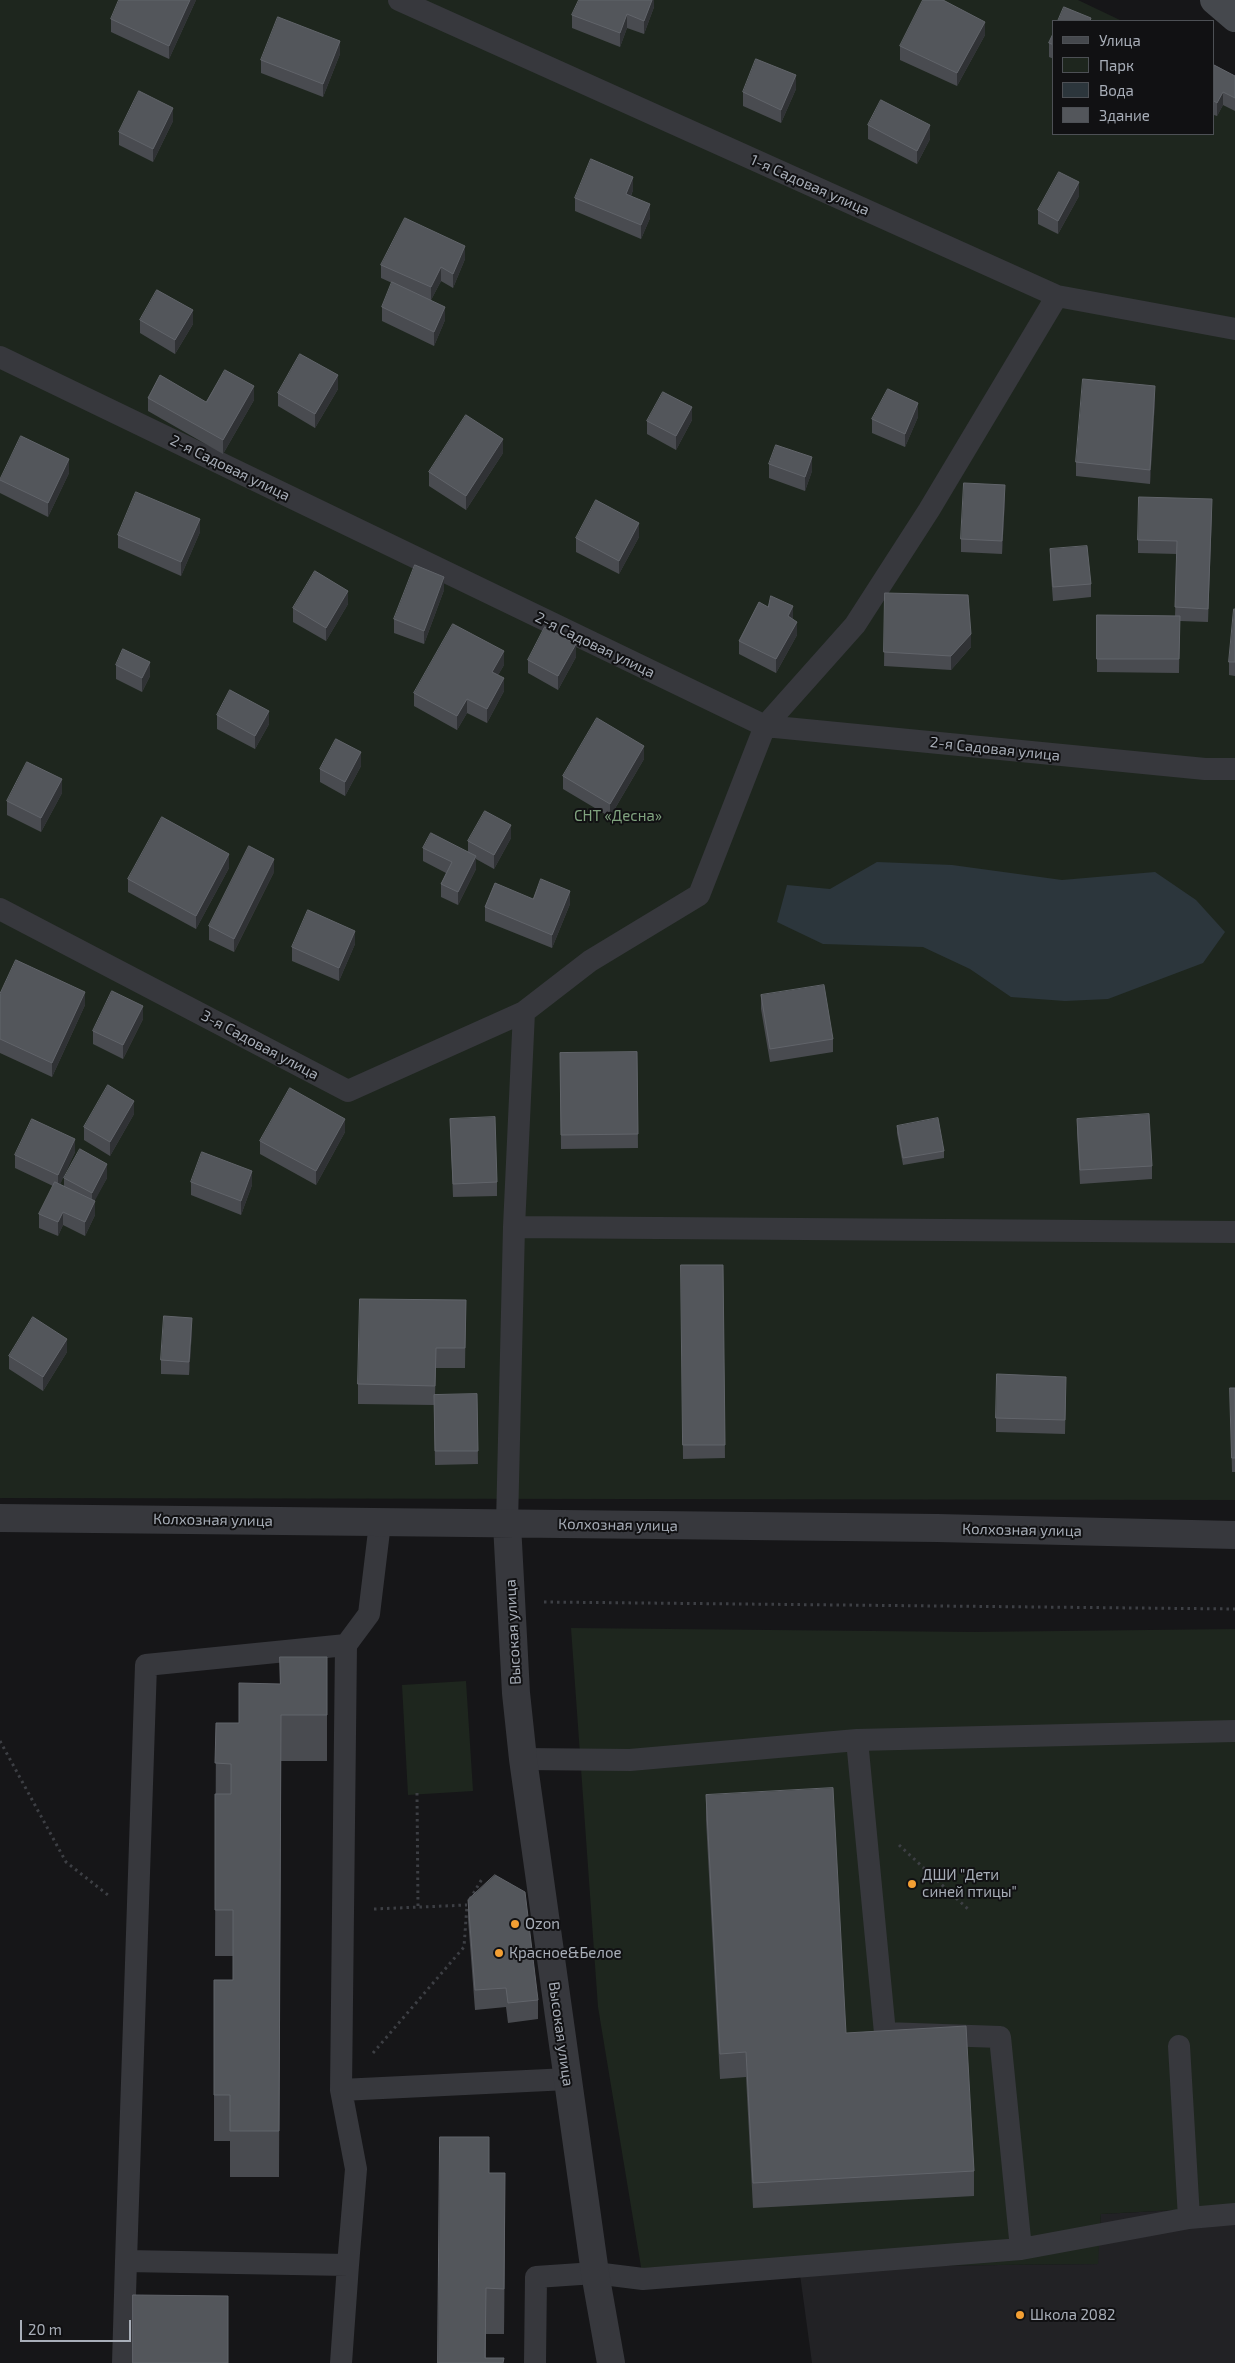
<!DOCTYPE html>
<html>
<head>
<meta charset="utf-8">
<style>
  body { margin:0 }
  #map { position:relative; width:1235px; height:2363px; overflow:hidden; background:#161618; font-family:"Exo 2",sans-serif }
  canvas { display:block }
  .legend { position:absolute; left:1052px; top:20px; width:162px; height:115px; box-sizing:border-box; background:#111113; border:1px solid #4d5055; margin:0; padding:6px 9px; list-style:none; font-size:15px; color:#a8aeb8 }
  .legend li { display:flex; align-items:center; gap:10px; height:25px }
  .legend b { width:25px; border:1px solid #4d5055 }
  .scale { position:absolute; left:20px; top:2320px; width:111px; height:22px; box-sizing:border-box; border:2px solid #a8aeb8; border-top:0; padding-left:6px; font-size:15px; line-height:18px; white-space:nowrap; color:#a8aeb8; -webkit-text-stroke:4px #111113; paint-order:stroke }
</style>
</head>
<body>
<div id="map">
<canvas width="1235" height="2363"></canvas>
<ul class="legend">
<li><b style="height:6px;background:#45484d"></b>Улица</li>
<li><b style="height:14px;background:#1e261e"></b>Парк</li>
<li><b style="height:14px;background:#2c363c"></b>Вода</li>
<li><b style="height:14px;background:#53565b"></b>Здание</li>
</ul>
<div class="scale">20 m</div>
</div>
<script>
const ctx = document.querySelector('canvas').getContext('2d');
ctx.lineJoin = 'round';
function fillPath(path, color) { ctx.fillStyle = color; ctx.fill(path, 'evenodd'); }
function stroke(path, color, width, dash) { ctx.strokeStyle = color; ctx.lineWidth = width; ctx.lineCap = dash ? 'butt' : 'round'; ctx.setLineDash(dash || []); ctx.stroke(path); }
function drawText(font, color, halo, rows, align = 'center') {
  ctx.font = font + ' "Exo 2",sans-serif'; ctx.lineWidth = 4; ctx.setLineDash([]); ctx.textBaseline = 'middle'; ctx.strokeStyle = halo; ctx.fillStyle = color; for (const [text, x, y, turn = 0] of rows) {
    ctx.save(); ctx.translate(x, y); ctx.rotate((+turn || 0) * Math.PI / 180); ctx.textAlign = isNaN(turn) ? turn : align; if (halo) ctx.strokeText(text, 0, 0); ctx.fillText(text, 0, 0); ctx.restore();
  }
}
fillPath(new Path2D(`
  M1235,2207V2363H812L799,2267L1097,2264L1101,2214Z`), '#222225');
fillPath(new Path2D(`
  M0,0H1078L1122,21H1054V134H1214V65L1235,76V1500L0,1498Z
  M571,1628L973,1632L1235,1629V2207L1101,2214L1098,2264L799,2267L643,2279L598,2007Z
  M466,1681L473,1791L408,1795L402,1685Z`), '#1e261e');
fillPath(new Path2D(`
  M877,862L952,865L1062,880L1155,872L1196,900L1225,932L1203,963L1108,999L1065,1001L1011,997L970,969L923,947L823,944L777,922L787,885L830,889Z`), '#2c363c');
stroke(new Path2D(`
  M544,1602L1235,1609
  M0,1741L66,1862L108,1895
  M417,1793L418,1908
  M899,1845L969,1910
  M470,1899L482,1879
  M374,1909L467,1905
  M373,2053L464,1947L467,1905`), '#3d3f44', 3, [2.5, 4]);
stroke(new Path2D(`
  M399,0L1057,296L1235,329
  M0,357L765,726L1205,769H1235
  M0,909L348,1091L524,1012
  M514,1227L1235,1232
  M507,1524L514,1227L524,1012L590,961L699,895L765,726L855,625L929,510L1057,296
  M346,1645L341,2090L356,2169L348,2265
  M857,1740L1235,1731
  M523,1759L630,1760L857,1740L885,2033L1000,2037L1021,2249
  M1179,2046L1189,2218
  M341,2090L568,2079
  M123,2363L126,2261
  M341,2363L348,2265L126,2261L146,1665L346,1645L369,1614L380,1523
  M535,2363L536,2277L595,2273L643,2279L1021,2249L1189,2218L1235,2214`), '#37383d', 22);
stroke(new Path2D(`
  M0,1518L937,1528L1235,1535
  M507,1524L516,1693L523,1759L595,2273L611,2363`), '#37383d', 28);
stroke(new Path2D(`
  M1214,0L1235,18`), '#45484d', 28);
fillPath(new Path2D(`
  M196,0L169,59L111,32V19Z
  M654,0V7L644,34L627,28L620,47L572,28V15Z
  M1054,32V59L1049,57V43Z
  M985,35L957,86L900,60V46Z
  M340,54L323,97L261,73V60Z
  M1214,65L1235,76V111L1223,105L1217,116L1214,115Z
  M796,89L781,123L743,106V92Z
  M173,121L153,162L119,145V132Z
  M868,125L930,139L917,164L868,139Z
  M633,190L631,196L650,218L641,239L575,211V198Z
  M1079,196L1058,234L1038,224V210Z
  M465,259L453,288L441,281L431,300L445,320L434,346L382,321V307L392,283L381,278V265Z
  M140,320L193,324L175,354L140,333Z
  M338,389L315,428L278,406V393Z
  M148,398L206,402L254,400L223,454L148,411Z
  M1155,400L1150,484L1076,476V462Z
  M918,417L905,447L872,433V419Z
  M692,420L676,450L647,434V421Z
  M503,453L466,510L429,486V472Z
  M769,464L812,471L805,491L769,478Z
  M69,473L48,517L0,493V479Z
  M1005,499L1002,554L961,552V539Z
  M1212,512L1208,622L1180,621L1179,673L1097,672V615L1175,616L1177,554L1138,553V540Z
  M200,532L181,576L118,548V535Z
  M639,537L619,574L576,552V538Z
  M1050,549L1091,584V597L1053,601L1050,562Z
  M444,590L424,644L394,633V619Z
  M885,593L971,647L951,670L884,666Z
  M348,604L326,641L293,622V608Z
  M1235,609V676L1229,675V662Z
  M793,619L797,635L776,673L739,654V641Z
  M576,657L558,690L528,673V660Z
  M116,665L150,676L142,692L116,679Z
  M504,665L498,675L504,691L487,723L467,713L457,730L414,706V693Z
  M217,715L269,724L255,749L217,729Z
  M644,759L610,817L563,789V776Z
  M361,766L345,796L320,782V769Z
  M62,793L41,832L7,815V801Z
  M511,838L494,869L476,859V869L458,905L441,897V884L446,873L423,861V848L468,852V841Z
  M229,868L196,929L128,892V879Z
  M274,872L234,952L209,940V926Z
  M533,899L570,904L552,948L485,921V907Z
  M355,944L339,981L292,961V947Z
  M0,994L85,1005L52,1077L0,1053Z
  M761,995L833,1039V1052L770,1062L761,1009Z
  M143,1019L123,1059L93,1044V1031Z
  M637,1052L638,1148L561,1149L560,1053Z
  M134,1114L110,1156L84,1140V1127Z
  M450,1119L497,1182V1196L453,1197Z
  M1077,1119L1152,1166V1179L1080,1184L1077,1133Z
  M897,1126L944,1151V1158L903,1165L897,1133Z
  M345,1132L316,1185L260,1154V1141Z
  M75,1152L60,1184L64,1186V1178H107L94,1201L95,1215L85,1236L63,1225L58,1236L39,1228V1214L53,1186L15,1168V1155Z
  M191,1182L252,1185L241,1215L191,1195Z
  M681,1265H723L725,1458L683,1459Z
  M466,1300L465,1368H436L435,1395L477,1394L478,1464L435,1465L434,1405L358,1404V1384Z
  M192,1331L189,1375L161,1374V1360Z
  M67,1352L43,1391L9,1369V1356Z
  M1230,1388H1235V1472H1232Z
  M1066,1390L1065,1434L996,1432V1418Z
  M327,1657V1761H281L279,2177H230V2141H214V1980H233V1956H215L216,1723H239L280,1684Z
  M706,1795L846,2033L974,2171V2196L753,2208L746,2077L720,2079L706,1820Z
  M468,1900L538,2000V2019L508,2023L506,2007L475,2010L468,1919Z
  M489,2173L505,2219L504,2334H486V2358L438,2363Z`), '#494b50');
fillPath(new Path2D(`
  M190,0H196L169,59V46Z
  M652,0H654V7L644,34V21Z
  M627,14V28L620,47V33Z
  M985,22V35L957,86V73Z
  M340,41V54L323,97V84Z
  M796,75V89L781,123V110Z
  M1223,92V105L1217,116V103Z
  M173,108V121L153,162V149Z
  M930,125V139L917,164V151Z
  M633,177V190L626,208V194Z
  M1079,182V196L1058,234V221Z
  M650,204V218L641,239V225Z
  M465,246V259L453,288V274Z
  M441,267V281L431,300V287Z
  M445,307V320L434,346V332Z
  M193,310V324L175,354V340Z
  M338,375V389L315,428V414Z
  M254,386V400L223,454V440Z
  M1155,386V400L1150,484V470Z
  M918,403V417L905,447V434Z
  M692,407V420L676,450V436Z
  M503,439V453L466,510V496Z
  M812,457V471L805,491V477Z
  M69,459V473L48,517V503Z
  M1005,485V499L1002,554V541Z
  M200,519V532L181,576V562Z
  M639,523V537L619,574V561Z
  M444,577V590L424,644V631Z
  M348,591V604L326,641V628Z
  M793,606V619L788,616Z
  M797,622V635L776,673V659Z
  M971,634V647L951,670V656Z
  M576,644V657L558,690V676Z
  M504,651V665L492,685V672Z
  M150,662V676L142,692V678Z
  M504,678V691L487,723V709Z
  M467,699V713L457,730V716Z
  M269,711V724L255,749V736Z
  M644,746V759L610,817V804Z
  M361,752V766L345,796V782Z
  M62,779V793L41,832V818Z
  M511,825V838L494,869V855Z
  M229,854V868L196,929V916Z
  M476,856V869L458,905V892Z
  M274,859V872L234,952V939Z
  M570,891V904L552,948V935Z
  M355,931V944L339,981V968Z
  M85,992V1005L52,1077V1063Z
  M143,1006V1019L123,1059V1045Z
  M134,1101V1114L110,1156V1142Z
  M345,1119V1132L316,1185V1171Z
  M75,1139V1152L58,1189V1175Z
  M107,1164V1178L92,1206V1193Z
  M252,1171V1185L241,1215V1201Z
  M95,1201V1215L85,1236V1222Z
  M63,1212V1225L58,1236V1222Z
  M192,1318V1331L189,1375V1362Z
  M67,1339V1352L43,1391V1377Z
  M505,2173V2219L504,2334V2289Z`), '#303235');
const building = new Path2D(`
  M119,0H190L169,46L111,19Z
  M579,0H652L644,21L627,14L620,33L572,15Z
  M923,0H943L985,22L957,73L900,46Z
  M1064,7L1091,18L1090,21H1058Z
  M278,17L340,41L323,84L261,60Z
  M1054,32V45L1049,43Z
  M756,59L796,75L781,110L743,92Z
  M1214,65L1235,76V98L1223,92L1217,103L1214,101Z
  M139,91L173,108L153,149L119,132Z
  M881,100L930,125L917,151L868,125Z
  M591,159L633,177L626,194L650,204L641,225L575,198Z
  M1059,172L1079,182L1058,221L1038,210Z
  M405,218L465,246L453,274L441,267L431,287L381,265Z
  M392,282L445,307L434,332L382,307Z
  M157,290L193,310L175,340L140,320Z
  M300,354L338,375L315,414L278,393Z
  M225,370L254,386L223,440L148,398L160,375L206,402Z
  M1083,379L1155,386L1150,470L1076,462Z
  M888,389L918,403L905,434L872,419Z
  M663,392L692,407L676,436L647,421Z
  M466,415L503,439L466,496L429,472Z
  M21,436L69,459L48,503L0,480Z
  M776,445L812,457L805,477L769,464Z
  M964,483L1005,485L1002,541L961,539Z
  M136,492L200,519L181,562L118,535Z
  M1139,497L1212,499L1208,609L1175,607L1177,541L1138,540Z
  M596,500L639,523L619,561L576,538Z
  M1087,546L1091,584L1053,587L1050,549Z
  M415,565L444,577L424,631L394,619Z
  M315,571L348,591L326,628L293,608Z
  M885,593L968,595L971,634L951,656L884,652Z
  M771,596L793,606L788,616L797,622L776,659L739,641L759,602L768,607Z
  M1234,609H1235V662H1229Z
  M1097,615L1180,616L1179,659H1097Z
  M453,624L504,651L492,672L504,678L487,709L467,699L457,716L414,693Z
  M545,627L576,644L558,676L528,660Z
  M123,649L150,662L142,678L116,665Z
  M230,690L269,711L255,736L217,715Z
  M597,718L644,746L610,804L563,776Z
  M336,739L361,752L345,782L320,769Z
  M27,762L62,779L41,818L7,801Z
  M485,811L511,825L494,855L468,841Z
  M162,817L229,854L196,916L128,879Z
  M431,833L476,856L458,892L441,884L452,862L423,848Z
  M249,846L274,859L234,939L209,926Z
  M541,879L570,891L552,935L485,907L495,883L533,899Z
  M308,910L355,931L339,968L292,947Z
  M16,960L85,992L52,1063L0,1039V994Z
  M824,985L833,1039L770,1049L761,995Z
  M112,991L143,1006L123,1045L93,1031Z
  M637,1052L638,1134L561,1135L560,1053Z
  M108,1085L134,1101L110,1142L84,1127Z
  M290,1088L345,1119L316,1171L260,1141Z
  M1149,1114L1152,1166L1080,1170L1077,1119Z
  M495,1117L497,1182L453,1184L450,1119Z
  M938,1118L944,1151L903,1158L897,1126Z
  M32,1119L75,1139L58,1175L15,1155Z
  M80,1149L107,1164L92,1193L64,1178Z
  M202,1152L252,1171L241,1201L191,1182Z
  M55,1182L95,1201L85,1222L63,1212L58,1222L39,1214Z
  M681,1265H723L725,1445H683Z
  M360,1299L466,1300L465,1348H436L435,1386L358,1384Z
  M164,1316L192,1318L189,1362L161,1360Z
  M33,1317L67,1339L43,1377L9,1356Z
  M997,1374L1066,1377L1065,1420L996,1418Z
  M1230,1388H1235V1458H1232Z
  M477,1394L478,1451H435L434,1395Z
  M280,1657H327V1715H281L279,2131H230V2095H214V1980H233V1910H215V1794H231V1764L215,1763L216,1723H239V1683L280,1684Z
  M833,1788L846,2033L966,2026L974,2171L753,2183L746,2052L720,2054L706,1795Z
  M495,1875L525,1892L538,2000L508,2003L506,1988L475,1990L468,1900Z
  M440,2137H489V2173H505L504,2289L486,2288L485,2358H504L503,2363H438Z
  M133,2295L228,2296V2363H133Z`);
fillPath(building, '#53565b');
stroke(building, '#61646a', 1);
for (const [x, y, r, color] of [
  [912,1884,5,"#f39f33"],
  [515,1924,5,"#f39f33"],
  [499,1953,5,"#f39f33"],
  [1020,2315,5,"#f39f33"]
]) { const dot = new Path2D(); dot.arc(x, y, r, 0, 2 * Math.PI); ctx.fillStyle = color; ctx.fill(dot); stroke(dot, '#111113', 2); }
drawText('15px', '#a8aeb8', '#111113', [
  ["1-я Садовая улица",810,185,24],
  ["2-я Садовая улица",230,468,26],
  ["2-я Садовая улица",595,645,26],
  ["2-я Садовая улица",995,749,6],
  ["3-я Садовая улица",260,1045,28],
  ["Колхозная улица",213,1520,1],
  ["Колхозная улица",618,1525,1],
  ["Колхозная улица",1022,1530,1],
  ["Высокая улица",513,1632,-93],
  ["Высокая улица",561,2034,82]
]);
drawText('15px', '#80a37f', '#111113', [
  ["СНТ «Десна»",618,816]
]);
drawText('15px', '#a8aeb8', '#111113', [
  ["ДШИ \"Дети",922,1875],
  ["синей птицы\"",922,1892],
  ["Ozon",525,1924],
  ["Красное&Белое",509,1953],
  ["Школа 2082",1030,2315]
], 'left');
</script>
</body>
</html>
